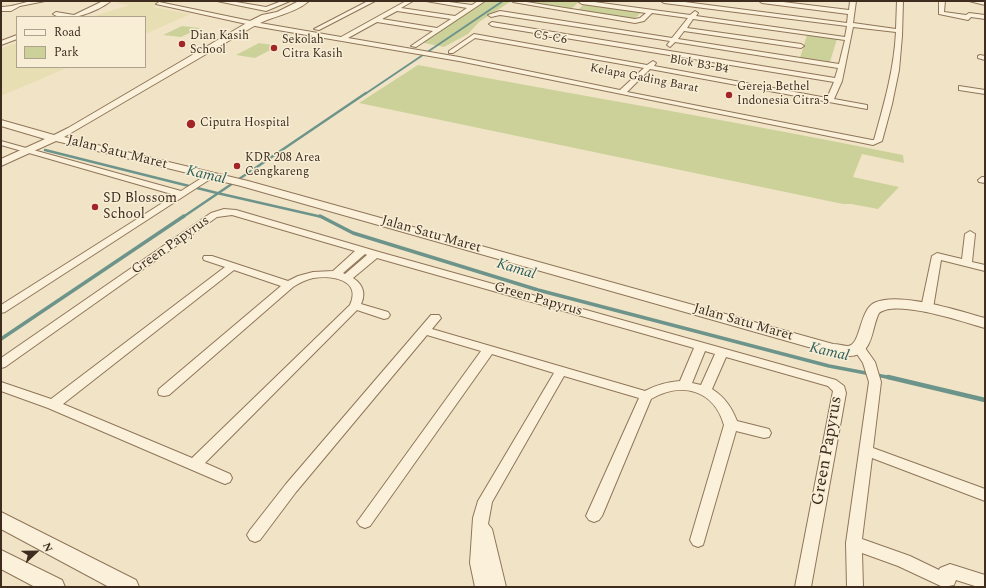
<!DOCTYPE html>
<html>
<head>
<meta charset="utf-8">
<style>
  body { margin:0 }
  #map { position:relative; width:986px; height:588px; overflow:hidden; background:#f1e4c6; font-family:Spectral,serif }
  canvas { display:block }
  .frame { position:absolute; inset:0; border:2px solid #3e2d1f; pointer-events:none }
  .legend { position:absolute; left:16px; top:16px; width:130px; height:52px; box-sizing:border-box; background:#f8eed6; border:1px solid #aea18d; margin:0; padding:5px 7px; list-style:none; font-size:12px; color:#3e2d1f }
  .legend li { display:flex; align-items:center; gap:8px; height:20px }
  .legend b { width:20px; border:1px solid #aea18d }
  .north { position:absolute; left:16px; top:532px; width:40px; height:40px; -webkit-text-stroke:3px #f8eed6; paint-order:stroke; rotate:68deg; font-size:11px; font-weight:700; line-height:16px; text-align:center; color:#3e2d1f }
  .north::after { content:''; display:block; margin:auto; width:14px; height:18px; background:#3e2d1f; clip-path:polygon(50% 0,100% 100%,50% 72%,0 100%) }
</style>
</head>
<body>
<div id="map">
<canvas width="986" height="588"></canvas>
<div class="frame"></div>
<ul class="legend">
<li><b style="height:5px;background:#fbf1da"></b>Road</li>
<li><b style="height:11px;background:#cbd199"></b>Park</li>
</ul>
<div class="north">N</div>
</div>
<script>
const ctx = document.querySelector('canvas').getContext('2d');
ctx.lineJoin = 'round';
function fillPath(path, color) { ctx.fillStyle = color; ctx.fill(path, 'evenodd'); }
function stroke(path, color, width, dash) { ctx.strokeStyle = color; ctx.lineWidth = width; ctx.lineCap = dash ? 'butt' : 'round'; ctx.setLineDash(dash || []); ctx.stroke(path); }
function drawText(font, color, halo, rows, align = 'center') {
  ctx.font = font + ' Spectral,serif'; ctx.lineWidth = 3; ctx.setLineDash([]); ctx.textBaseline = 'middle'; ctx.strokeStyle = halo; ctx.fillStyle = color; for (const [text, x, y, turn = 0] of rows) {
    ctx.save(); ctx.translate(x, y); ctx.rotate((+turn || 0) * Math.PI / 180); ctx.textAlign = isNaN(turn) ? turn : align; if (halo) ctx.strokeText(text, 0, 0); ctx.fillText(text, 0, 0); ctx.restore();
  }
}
fillPath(new Path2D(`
  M122,1H165L153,7L191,14L145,34V17H91L129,5L116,3Z
  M17,43V67H69L1,96V48Z`), '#e8deb3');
fillPath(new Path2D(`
  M485,1H580L570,10L510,2L479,22L468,34L444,47L419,42Z
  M584,4L641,12L634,20L577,11Z
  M182,26L200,28L181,37L163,35Z
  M807,35L837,39L829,65L799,61Z
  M259,43L278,46L255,58L236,55Z
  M418,65C580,96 742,122 903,155L904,163L862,154L853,177L899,187L878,209L851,204H843L359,103Z`), '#cbd199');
stroke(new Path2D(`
  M365,94L503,1`), '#6d948a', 2);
stroke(new Path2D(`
  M45,150L217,193L322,217
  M183,217L366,93`), '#6d948a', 2.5);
stroke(new Path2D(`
  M320,216L353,233L538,290L829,366L892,378
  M1,339L184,216`), '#6d948a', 3.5);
stroke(new Path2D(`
  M888,377L985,400`), '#6d948a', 4.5);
const minor = new Path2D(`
  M32,1H45L20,6L11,11H1V7C12,7 21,3 32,1Z
  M103,1H111C98,11 68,24 53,14L56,12L74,15Z
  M217,1H230L266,7L282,1H290L266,11Z
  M368,1H375L319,30L314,29Z
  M406,1H413L401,8L455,16L467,8L426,1H441L472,5L478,1H485L416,47L411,46L433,31L377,22L348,38L459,57L620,90L644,68L475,38L453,53H449V51L474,34L647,65L653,61L656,63L654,66L827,98L834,82L492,26L489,24L492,22L835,78L838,68L675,42L670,47L667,45L670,41L500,15L491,17L488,15L500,11L672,38L688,18L652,13L644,21L635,23L513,2L520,1L635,19L640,18L646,13L582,4L579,2L587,1L690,15L695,11L698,13L696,16L845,37L847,26L664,3L661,1H677L847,23L848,14L762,3L759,1H775L849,10L850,1H856L853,23L896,29L897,1H903L902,36L899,70L892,104L882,141L873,145L459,61L260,27L156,4L159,2L260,23L341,37ZM397,11L451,19L437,28L382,19ZM693,19L845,40L839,64L678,39L684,31L801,48L804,46L801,44L687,28ZM853,27L896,32C894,70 884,104 874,140H872L627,92L650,69L867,109V105L834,99L842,81Z
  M939,1H945L944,12L966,15L969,13L985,15V19L971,17L968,20L939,14Z
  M969,1H985V5Z
  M17,35V39L1,45V41Z
  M980,55L985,56V60L978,58V56Z
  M959,86L985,90V94L959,90Z
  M1,141L181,191L208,174H214L215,176L5,312L1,313V305L175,195L1,145Z
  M982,177H985V183L979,182L978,180Z
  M224,209L236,210L379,252L836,380L844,386L846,393L811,587H795L833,391L828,386L726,357L712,389C725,397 732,408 737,421L769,429L771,433L769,437L764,438L736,431L703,545L698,547L693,545L690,540L724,425C714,390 682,381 651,399L602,516L599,520L594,522L589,520L586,516L639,398L564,376L492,502L488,524L492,529L506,587H475L470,563L473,518L478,501L554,373L492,354L370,526L365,528L360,526L357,522L360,518L481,351L427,335L296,492L260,540L255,542L250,540L247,535L250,530L286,484L431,315H439L441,318L432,329L645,391C656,385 667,382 680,381L694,348L377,258L353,278C363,284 366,294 361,304L388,312L390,315L388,318L384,319L357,310L205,463L230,474L232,478L230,482L225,484L220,482L48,408L1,391V382L51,399L225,267L204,260L203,258L204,256H212L288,281L298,276L313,272L333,271L355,251L232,215L217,217L5,367L1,368V358L211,213ZM365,254L367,255L345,274L343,273ZM234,270L281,286L159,389L158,392L159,395L164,396L169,395L293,287C299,283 305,280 313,278C331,275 362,279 350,305L192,458L63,404ZM705,351L715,354L701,385L692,383Z
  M970,231L975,234L972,262L985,265V271L941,260L933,308L931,310H923L921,308L932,256L937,253L962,259L965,234Z
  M859,344L863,345L875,362L881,382L873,448L985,489V501L872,458L862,539L910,556L939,570L940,568L950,564L985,575V587H978L956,580L954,585L943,587L898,566L862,553L863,587H847L846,543L869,382L863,363L853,348L855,345Z`);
const tertiary = new Path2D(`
  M299,1H309C294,14 272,16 256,25L64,137L248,181L833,344C838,344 844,346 848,346C861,345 859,311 874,303C898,291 959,311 985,318V328C963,322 897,299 879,313C871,328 874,356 849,356C844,356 838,354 833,354L241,186L56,141L1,166V159L45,139L1,126V120L54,135L68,128L250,21L262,15L277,12Z
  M1,512L136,580L139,587H109L1,529Z
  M1,550L62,580L65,587H35L1,569Z`);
stroke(minor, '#8f755a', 2);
stroke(tertiary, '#8f755a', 2);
fillPath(minor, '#fbf1da');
fillPath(tertiary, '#fbf1da');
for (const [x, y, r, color] of [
  [182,44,4,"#a22628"],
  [274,48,4,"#a22628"],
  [729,95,4,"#a22628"],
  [191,124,5,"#a22628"],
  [237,166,4,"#a22628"],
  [95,207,4,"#a22628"]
]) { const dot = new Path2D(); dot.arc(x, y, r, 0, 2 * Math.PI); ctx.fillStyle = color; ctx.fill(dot); stroke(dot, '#f8eed6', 1.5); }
drawText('12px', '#3e2d1f', '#f8eed6', [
  ["Dian Kasih",190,37],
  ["School",190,51],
  ["Sekolah",282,41],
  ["Citra Kasih",282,55],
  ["Gereja Bethel",737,88],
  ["Indonesia Citra 5",737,102],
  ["Ciputra Hospital",200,124],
  ["KDR 208 Area",245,159],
  ["Cengkareng",245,173]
], 'left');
drawText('12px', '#3e2d1f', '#f8eed6', [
  ["C5-C6",550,38,10],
  ["Blok B3-B4",699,65,10],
  ["Kelapa Gading Barat",644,79,11]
]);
drawText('14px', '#3e2d1f', '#f8eed6', [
  ["Jalan Satu Maret",117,153,14],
  ["Jalan Satu Maret",431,235,16],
  ["Green Papyrus",171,246,-35],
  ["Green Papyrus",538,300,16],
  ["Jalan Satu Maret",743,323,16]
]);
drawText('14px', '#3e2d1f', '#f8eed6', [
  ["SD Blossom",103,199],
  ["School",103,215]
], 'left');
drawText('italic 15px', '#2d5e5a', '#f8eed6', [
  ["Kamal",206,176,13],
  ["Kamal",516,270,17],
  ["Kamal",829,353,13]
]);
drawText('17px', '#3e2d1f', '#f8eed6', [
  ["Green Papyrus",828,451,-80]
]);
</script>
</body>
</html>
